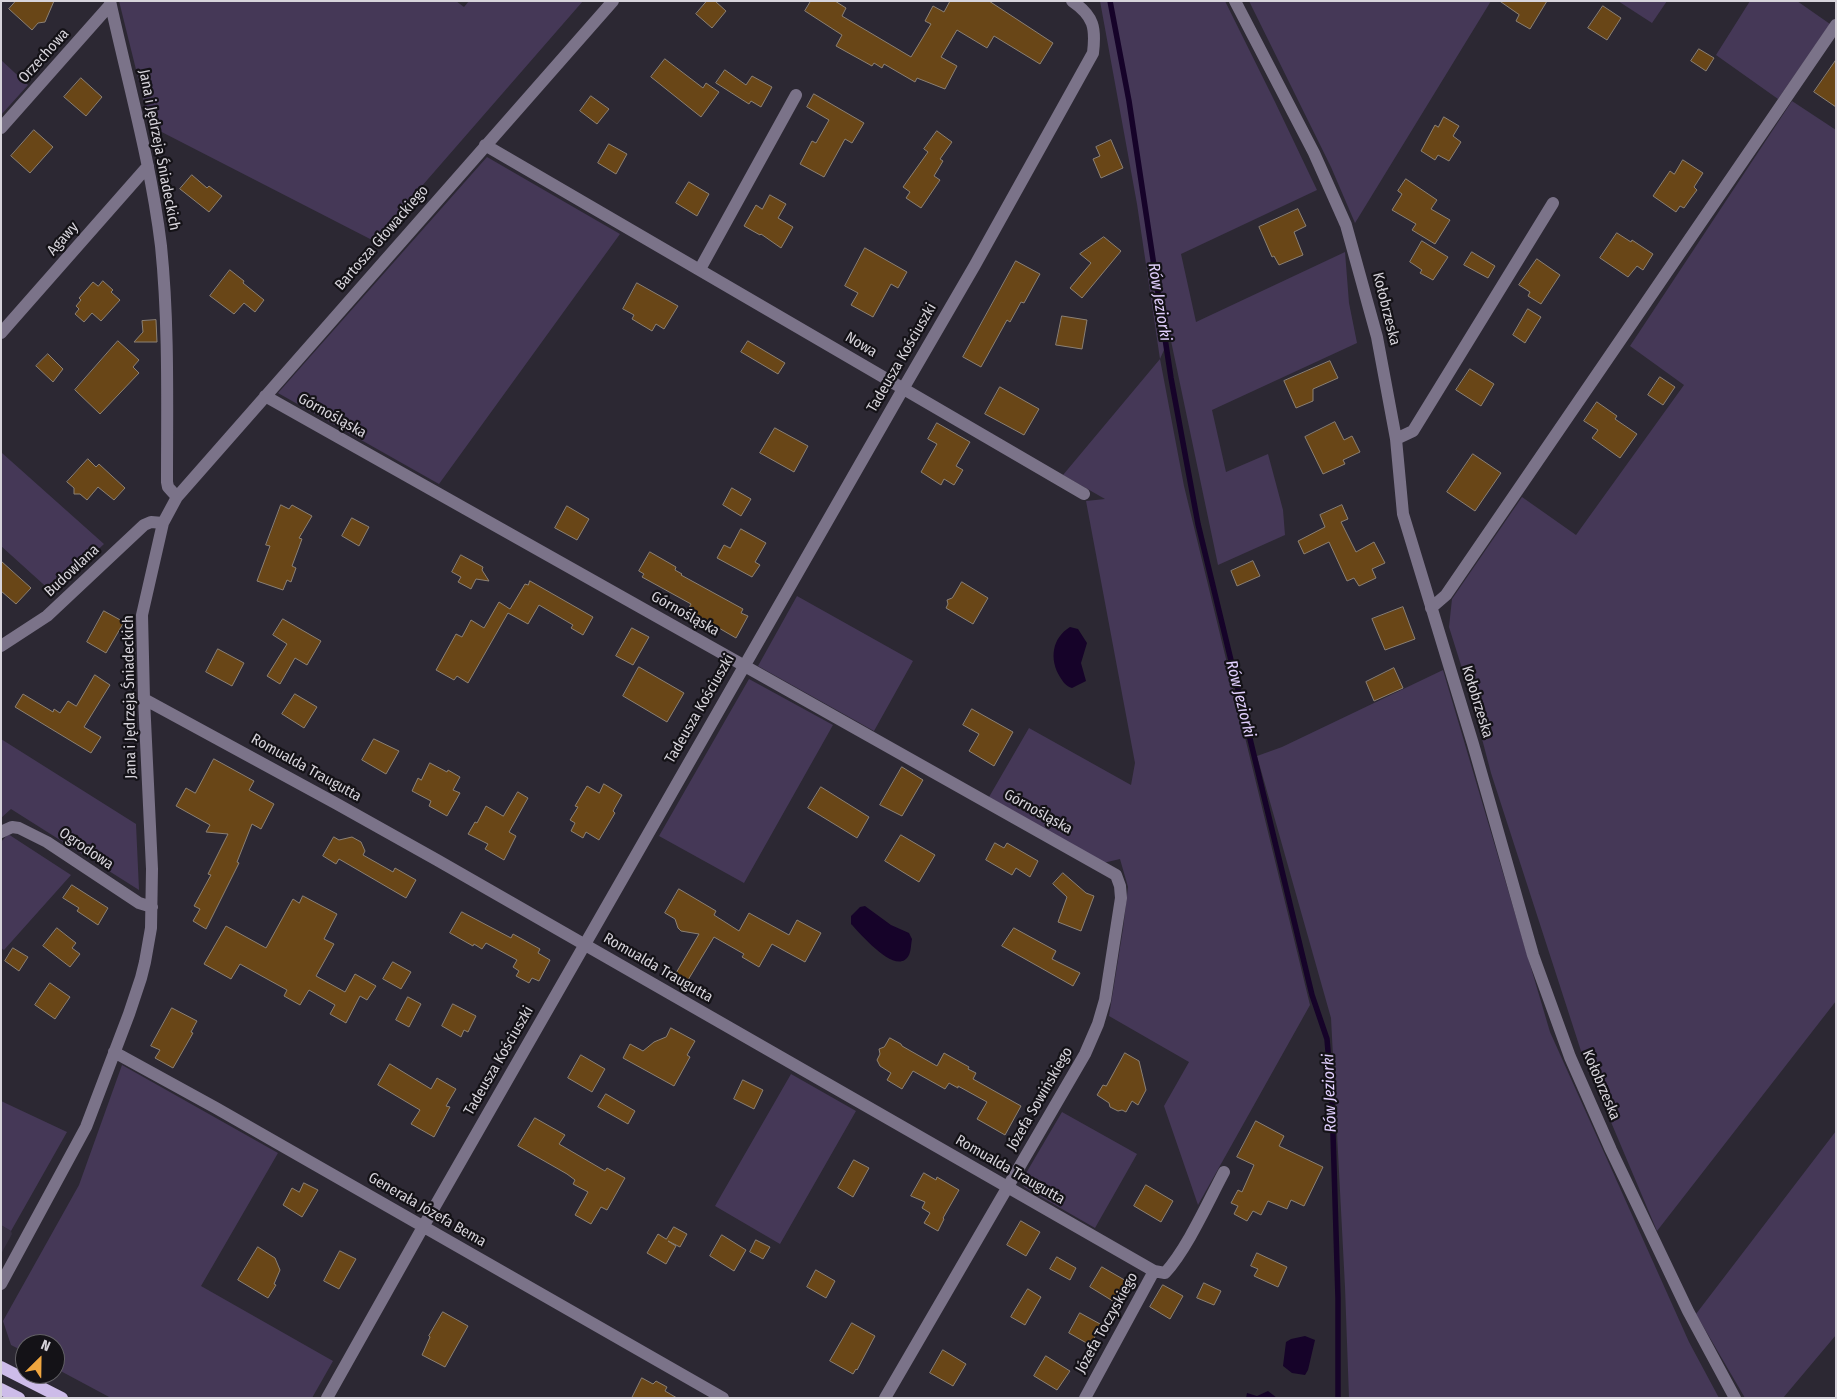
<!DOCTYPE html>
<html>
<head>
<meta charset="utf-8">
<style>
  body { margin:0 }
  #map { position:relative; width:1837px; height:1399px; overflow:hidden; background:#2c2833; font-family:"Fira Sans Condensed",sans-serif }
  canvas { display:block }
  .frame { position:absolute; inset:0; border:2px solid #d7d4db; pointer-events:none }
  .north { position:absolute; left:15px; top:1334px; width:50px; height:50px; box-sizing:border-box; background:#141217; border:1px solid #626065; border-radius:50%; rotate:23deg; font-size:14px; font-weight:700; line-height:20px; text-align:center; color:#d7d4db }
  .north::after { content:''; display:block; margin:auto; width:18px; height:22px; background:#f0a63f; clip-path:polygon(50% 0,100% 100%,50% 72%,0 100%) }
</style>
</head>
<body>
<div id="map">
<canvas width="1837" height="1399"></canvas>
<div class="frame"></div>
<div class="north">N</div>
</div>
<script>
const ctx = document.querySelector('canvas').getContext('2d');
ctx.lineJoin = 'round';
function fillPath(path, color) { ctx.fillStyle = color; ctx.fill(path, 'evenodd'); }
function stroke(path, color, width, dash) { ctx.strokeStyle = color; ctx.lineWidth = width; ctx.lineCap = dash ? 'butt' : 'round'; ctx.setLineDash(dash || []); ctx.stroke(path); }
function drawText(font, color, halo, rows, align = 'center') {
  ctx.font = font + ' "Fira Sans Condensed",sans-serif'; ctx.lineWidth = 4.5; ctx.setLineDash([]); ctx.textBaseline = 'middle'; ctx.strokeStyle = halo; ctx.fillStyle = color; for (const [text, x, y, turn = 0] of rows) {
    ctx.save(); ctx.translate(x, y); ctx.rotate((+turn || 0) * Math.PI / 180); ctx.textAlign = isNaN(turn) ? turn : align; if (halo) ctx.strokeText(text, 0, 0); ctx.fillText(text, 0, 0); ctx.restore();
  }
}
fillPath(new Path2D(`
  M1,1225L11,1231L12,1234L1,1254Z`), '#373042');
fillPath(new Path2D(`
  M119,1H456L464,7L469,1H583L374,241L150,126Z
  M1100,1H1225L1275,102L1317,190L1181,254L1196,322L1345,252L1349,303L1357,343L1212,410L1226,472L1268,454L1283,510L1285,535L1218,565L1170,336L1160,359L1184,486L1310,1005L1198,1205L1164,1106L1189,1062L1109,1016L1123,929L1128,887L1120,859L1103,863L989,797L1029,728L1131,785L1135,763L1086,501L1105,499L1063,475L1160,359L1137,204Z
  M1249,1H1491L1355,223L1331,167Z
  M1618,1H1667L1652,23Z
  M1750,1H1797L1830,24L1778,99L1716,55Z
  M1,60L28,85L1,115Z
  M1792,101L1836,130V1001L1657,1231L1581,1051L1491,773L1471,697L1449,627L1452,599L1522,497L1576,535L1684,385L1630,346Z
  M487,157L620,234L439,484L278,393Z
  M2,453L104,544L82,565L75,566L60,581L59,588L53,593L1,546Z
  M797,596L913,661L874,731L758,666Z
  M1443,670L1550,1032L1689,1342L1719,1398H1349L1345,1287L1331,1018L1257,756L1282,747Z
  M749,679L833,725L744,883L659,836Z
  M1,739L136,824L139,890L11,809L1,818Z
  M8,834L71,875L4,950L1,948V842Z
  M122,1065L278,1153L201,1286L333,1361L312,1398H111L55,1368V1344H25V1352L11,1345L3,1321L79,1185Z
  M791,1074L856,1111L780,1244L715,1206Z
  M1,1101L67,1132L11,1231L1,1225Z
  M1062,1112L1137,1154L1095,1228L1024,1187L1022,1180Z
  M1836,1131V1335L1783,1398H1745L1696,1314Z`), '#453857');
fillPath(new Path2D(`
  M1070,627L1078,629L1087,643L1081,663L1086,681L1072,688C1066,686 1063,682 1060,677C1049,659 1052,638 1070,627Z
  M865,906L891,925L909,933L912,939C911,944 911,951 909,955C897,978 860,933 851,924V916L860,907Z
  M1305,1336L1315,1340L1308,1370L1305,1375L1292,1373L1283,1366L1286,1342L1291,1339Z
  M1268,1391L1277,1398H1246L1247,1393L1257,1396Z`), '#160329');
stroke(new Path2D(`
  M1110,1L1129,101L1171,378L1198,524L1312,995L1327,1039L1332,1100L1338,1298V1398`), '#160329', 5.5);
const building = new Path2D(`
  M16,1H54L45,22L38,23L32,30L9,9Z
  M707,1H715L726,11L712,28L696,14Z
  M811,1H835L846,8L842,16L911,57L931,24L925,21L933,6L944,12L950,1H989L1053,43L1040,64L994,36L987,48L957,30L941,57L957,66L945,89L917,78L915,82L884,64L882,68L874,63L872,66L836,46L842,35L805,11Z
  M1500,1H1547L1530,29L1516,21L1519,15Z
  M1603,6L1621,18L1607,40L1588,28Z
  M1699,49L1714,58L1706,71L1691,61Z
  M665,59L703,88L706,83L719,92L701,117L651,77Z
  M1836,60V107L1814,92Z
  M725,70L746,85L752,76L772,87L761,107L751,101L749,104L716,83Z
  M81,78L102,97L86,116L64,97Z
  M814,94L864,123L852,143L845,139L824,177L800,164L812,141L816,143L829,120L807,107Z
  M591,96L609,109L597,124L580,111Z
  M1444,117L1459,126L1453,136L1461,142L1449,161L1438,155L1435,160L1421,151L1435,125L1438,127Z
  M34,130L53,147L30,173L11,156Z
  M937,131L952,142L940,159L943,161L934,176L940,180L921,208L906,198L910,192L903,187L928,152L924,149Z
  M1111,140L1123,168L1101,178L1093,159L1100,156L1096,147Z
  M609,144L627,154L616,174L598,163Z
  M1683,160L1703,173L1694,187L1697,190L1691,198L1684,208L1680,206L1676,212L1653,196L1670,171L1674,174Z
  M192,175L207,188L209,186L222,196L209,212L180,189Z
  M1406,179L1437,200L1431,209L1450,220L1435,244L1412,230L1416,224L1392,210L1402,194L1398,191Z
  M689,182L709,194L697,216L676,203Z
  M770,195L786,204L778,218L793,227L781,248L761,234L760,235L744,226L756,205L762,209Z
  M1298,209L1306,226L1294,232L1303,255L1279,265L1274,256L1272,257L1259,227Z
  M1617,233L1631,242L1632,240L1653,254L1643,270L1637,266L1628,277L1600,258Z
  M1104,237L1121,251L1082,298L1070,288L1091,263L1080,254Z
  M1422,241L1448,257L1433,280L1420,273L1422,270L1410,262Z
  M865,248L907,272L898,288L891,284L873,317L851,305L858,293L845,286Z
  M1472,252L1495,266L1488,278L1464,265Z
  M1537,259L1560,275L1541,304L1528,296L1530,292L1519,285Z
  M1016,261L1040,274L1024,303L1021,302L1010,322L1007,320L981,367L963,357Z
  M230,270L244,281L243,283L264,300L255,312L244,303L234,314L210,296Z
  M103,281L113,290L111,292L120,300L101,321L92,313L84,322L75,314L79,309L76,306L81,300L79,298L93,282L98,286Z
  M637,283L678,306L664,329L656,324L652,331L632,319L634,315L623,309Z
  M1528,309L1541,317L1525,343L1513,335Z
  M1062,316L1087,320L1082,349L1056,345Z
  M156,320L157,342H134L143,332L142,321Z
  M118,341L139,360L133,367L139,373L100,414L75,390Z
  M748,341L785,363L778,374L741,352Z
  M48,354L63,369L53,382L36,366Z
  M1330,361L1338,378L1313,389V401L1296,408L1284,381Z
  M1470,369L1494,384L1481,406L1456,390Z
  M1660,377L1675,387L1663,405L1648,395Z
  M1000,387L1039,409L1024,435L985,414Z
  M1597,402L1617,416L1615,419L1637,434L1620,458L1592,438L1598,430L1584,421Z
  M1335,422L1344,440L1352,436L1360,452L1343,460L1345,464L1323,474L1305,437Z
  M937,423L970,442L956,466L963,470L954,485L944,479L941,485L921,472L937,444L928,439Z
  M775,428L808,446L794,472L760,453Z
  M1473,454L1501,473L1475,511L1447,492Z
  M88,459L96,467L99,464L125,488L114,500L98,487L87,500L80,494H74V488L67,482Z
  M732,488L751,499L741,516L723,505Z
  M281,505L289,509L292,505L312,516L299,538L302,539L292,566L296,568L291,582L287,580L283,590L257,581L270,546L266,545Z
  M1342,505L1348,519L1341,522L1356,552L1374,542L1385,563L1372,569L1376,578L1359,586L1354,578L1347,581L1329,542L1304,554L1298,541L1325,527L1320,515Z
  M567,506L589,519L577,540L555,528Z
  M352,518L369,527L359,546L342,536Z
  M741,529L766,543L755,562L760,565L752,577L717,558L724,545L730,548Z
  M650,552L676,567L675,570L682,574L681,575L743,609L741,613L748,616L736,638L688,610L691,604L642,577L644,574L639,571Z
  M461,555L483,567L482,570L489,581L476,579L471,589L458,582L461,577L452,572Z
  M1,561L31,588L16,604L1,591Z
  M1253,561L1260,576L1237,586L1231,571Z
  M530,581L593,617L583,635L571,628L573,625L539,605L528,624L508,613L468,683L457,676L454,680L436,670L456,634L462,637L471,620L484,628L499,602L510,609L525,584L528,585Z
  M962,582L988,598L973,624L946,608L948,604L947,600L952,598Z
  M1403,607L1415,639L1385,650L1372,619Z
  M104,611L124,622L106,653L87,642Z
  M283,619L321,641L307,665L295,658L280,684L267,676L287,644L273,635Z
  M632,628L649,637L633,665L616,656Z
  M218,649L244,663L232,686L206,672Z
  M639,667L684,693L667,722L623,696Z
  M1394,668L1403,688L1374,701L1366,682Z
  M95,675L110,685L84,727L101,737L91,753L15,707L23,694L53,712L54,709L60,713L68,701L76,706Z
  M295,694L317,707L304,728L282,714Z
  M972,709L1013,732L994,766L969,751L979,734L963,725Z
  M374,739L399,751L386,774L362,760Z
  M214,759L254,781L249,790L274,804L261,829L252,824L237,862L239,863L206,929L193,921L200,909L194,906L211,875L208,874L228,834L206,832L210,825L176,806L186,788L195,793Z
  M430,763L447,772L448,770L460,777L453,790L460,793L447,816L429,806L431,801L412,791L418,778L421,780Z
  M902,767L923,780L902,816L880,805Z
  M604,784L622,795L613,811L615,813L599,840L586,832L583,838L571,831L575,823L570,820L578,807L575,806L587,786L599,793Z
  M821,787L869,817L857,838L808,808Z
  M518,792L528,798L509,832L516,836L504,860L485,849L488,844L468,834L475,822L477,823L486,806L503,816Z
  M901,835L935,855L919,882L885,861Z
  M334,837L339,840L352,837L361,842L365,851L363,855L393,872L395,868L416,880L406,898L339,859L336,864L323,856Z
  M995,843L1004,848L1007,843L1038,861L1030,877L1016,868L1012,875L986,860Z
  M1063,873L1086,893L1094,896L1081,931L1058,922L1067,897L1053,884Z
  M72,885L108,908L98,925L77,911L79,908L63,898Z
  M679,889L716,911L714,915L739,931L749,913L789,935L797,920L821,933L805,962L772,944L759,967L742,957L744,954L714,937L688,980L676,973L699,934L681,931L678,928L675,919L665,913Z
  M303,896L337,914L324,939L334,944L316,976L345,992L355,974L376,986L367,1000L360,996L346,1023L330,1014L335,1005L309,990L300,1005L284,996L287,990L240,964L231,979L204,964L226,926L266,948L293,899L299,903Z
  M462,912L511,938L513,934L540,949L538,953L550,960L539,981L532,978L529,983L516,976L519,971L513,967L517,960L486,943L482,949L474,944L473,946L450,933Z
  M57,928L76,943L72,948L80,954L70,967L43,946Z
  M1014,928L1056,951L1052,959L1080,973L1073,986L1002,946Z
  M13,948L28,957L19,971L5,961Z
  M393,962L411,972L401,989L383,979Z
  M50,983L70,997L55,1019L35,1005Z
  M408,997L421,1004L409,1027L396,1020Z
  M453,1004L476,1016L468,1032L464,1030L461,1037L442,1026Z
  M172,1008L197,1021L191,1032L193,1033L173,1068L155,1058L160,1050L151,1046Z
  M671,1028L695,1041L687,1055L690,1057L674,1086L623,1058L630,1044L643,1051L654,1042L666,1037Z
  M890,1038L901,1044L902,1046L937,1066L944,1053L969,1067L968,1069L976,1073L973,1079L1021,1106L1005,1135L977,1119L987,1102L958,1086V1088L949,1083L945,1089L913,1071L902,1089L887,1080L891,1073L880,1066L877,1060L880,1054L879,1049L884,1047Z
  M1125,1053L1139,1061L1146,1090L1138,1105L1132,1101L1126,1112L1122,1110L1118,1111L1110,1107L1109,1103L1097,1095L1103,1085L1106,1086Z
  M581,1055L605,1069L592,1092L568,1078Z
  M390,1064L431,1089L437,1078L456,1089L446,1106L450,1107L434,1137L411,1124L420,1110L378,1085Z
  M743,1080L763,1090L754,1109L734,1099Z
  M606,1094L635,1111L628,1124L598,1107Z
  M535,1118L565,1135L559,1144L605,1171L607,1168L625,1178L607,1210L601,1207L591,1224L575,1215L588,1192L573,1184L575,1180L567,1174L518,1146Z
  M1256,1121L1284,1136L1279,1146L1323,1167L1304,1206L1291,1200L1287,1209L1268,1201L1261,1215L1253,1211L1247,1221L1234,1214L1238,1206L1231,1203L1238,1190L1242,1192L1254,1165L1237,1157Z
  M854,1160L869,1168L853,1197L838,1188Z
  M924,1173L936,1180L937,1177L959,1190L943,1218L944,1219L938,1231L924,1223L930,1213L922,1208L925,1202L911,1196Z
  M304,1183L318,1190L302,1217L283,1205L292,1188L299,1192Z
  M1146,1185L1173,1201L1161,1222L1134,1206Z
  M1021,1221L1040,1232L1026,1256L1007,1245Z
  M674,1227L687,1234L680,1247L668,1241L676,1246L666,1264L647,1253L658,1234L666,1239Z
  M722,1235L746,1250L734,1271L710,1256Z
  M756,1240L770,1247L763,1259L750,1252Z
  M258,1247L275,1258L280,1270L274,1284L276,1285L268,1298L238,1280Z
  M340,1251L356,1259L339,1289L324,1281Z
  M1257,1253L1287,1267L1278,1287L1254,1276L1258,1269L1251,1266Z
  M1057,1257L1076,1268L1070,1280L1050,1269Z
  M1102,1267L1128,1282L1116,1303L1090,1287Z
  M816,1270L835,1281L826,1298L807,1287Z
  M1204,1283L1221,1291L1214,1305L1197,1298Z
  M1163,1285L1183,1296L1170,1319L1150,1307Z
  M1028,1289L1041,1297L1025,1325L1011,1317Z
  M443,1312L468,1326L445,1367L422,1355L430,1337L429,1336Z
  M1080,1313L1102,1325L1090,1345L1069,1333Z
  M852,1323L875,1336L857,1370L856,1369L853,1374L830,1361Z
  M943,1350L966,1364L953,1386L930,1373Z
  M1046,1356L1070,1371L1057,1390L1034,1376Z
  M642,1378L653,1384L656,1381L667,1387L665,1391L677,1398H632Z`);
fillPath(building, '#694617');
stroke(building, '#8b8074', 1);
stroke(new Path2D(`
  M110,1C128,83 151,163 161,246C169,324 167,404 167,482L168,487L177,497
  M1235,1L1314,153L1346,225L1377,337L1396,439L1403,514L1473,744L1533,955L1570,1057L1611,1150L1688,1311L1735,1398
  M1,128L110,5
  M485,145L1084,494
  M700,269L796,95
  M1,333L148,166
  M265,396L1116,875L1120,886L1121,898L1105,1000L1098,1024L1085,1054L885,1398
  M1396,439L1413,431L1553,203
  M1431,608L1446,595L1836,25
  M1,646L47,616L144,525L151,522L163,523
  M144,699L337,804L437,860L1154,1271
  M1,832L12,827L19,828L47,842L139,903L152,907
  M114,1052L216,1108L723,1398
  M1,1284L86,1127L129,1014L141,978L145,962L151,928L152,869L144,699L142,615L163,523L177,497L613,1
  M327,1398L423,1227L903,389L975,265L1093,53C1096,28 1094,16 1072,1
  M1085,1398L1154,1271L1165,1273C1187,1249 1208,1202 1224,1172`), '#7b7389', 12);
stroke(new Path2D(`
  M1,1367L62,1398
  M1,1389L19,1398`), '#cdbce9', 12);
drawText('15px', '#d7d4db', '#141217', [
  ["Orzechowa",44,56,-48],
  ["Jana i Jędrzeja Śniadeckich",159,150,79],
  ["Bartosza Głowackiego",382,238,-49],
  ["Agawy",63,239,-49],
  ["Kołobrzeska",1386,309,76],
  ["Nowa",861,345,31],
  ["Tadeusza Kościuszki",902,358,-60],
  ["Górnośląska",332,416,29],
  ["Budowlana",72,571,-43],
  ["Górnośląska",685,614,29],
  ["Jana i Jędrzeja Śniadeckich",130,697,-91],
  ["Kołobrzeska",1477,702,73],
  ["Tadeusza Kościuszki",700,709,-60],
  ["Romualda Traugutta",306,768,29],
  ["Górnośląska",1038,812,29],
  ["Ogrodowa",86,849,34],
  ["Romualda Traugutta",658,968,30],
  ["Tadeusza Kościuszki",499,1061,-60],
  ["Kołobrzeska",1601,1085,67],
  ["Józefa Sowińskiego",1040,1099,-60],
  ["Romualda Traugutta",1010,1170,30],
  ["Generała Józefa Bema",427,1210,30],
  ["Józefa Toczyskiego",1107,1323,-61]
]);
drawText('italic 16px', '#e2d0fe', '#141217', [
  ["Rów Jeziorki",1159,302,81],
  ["Rów Jeziorki",1240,699,76],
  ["Rów Jeziorki",1330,1093,-92]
]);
</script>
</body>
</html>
